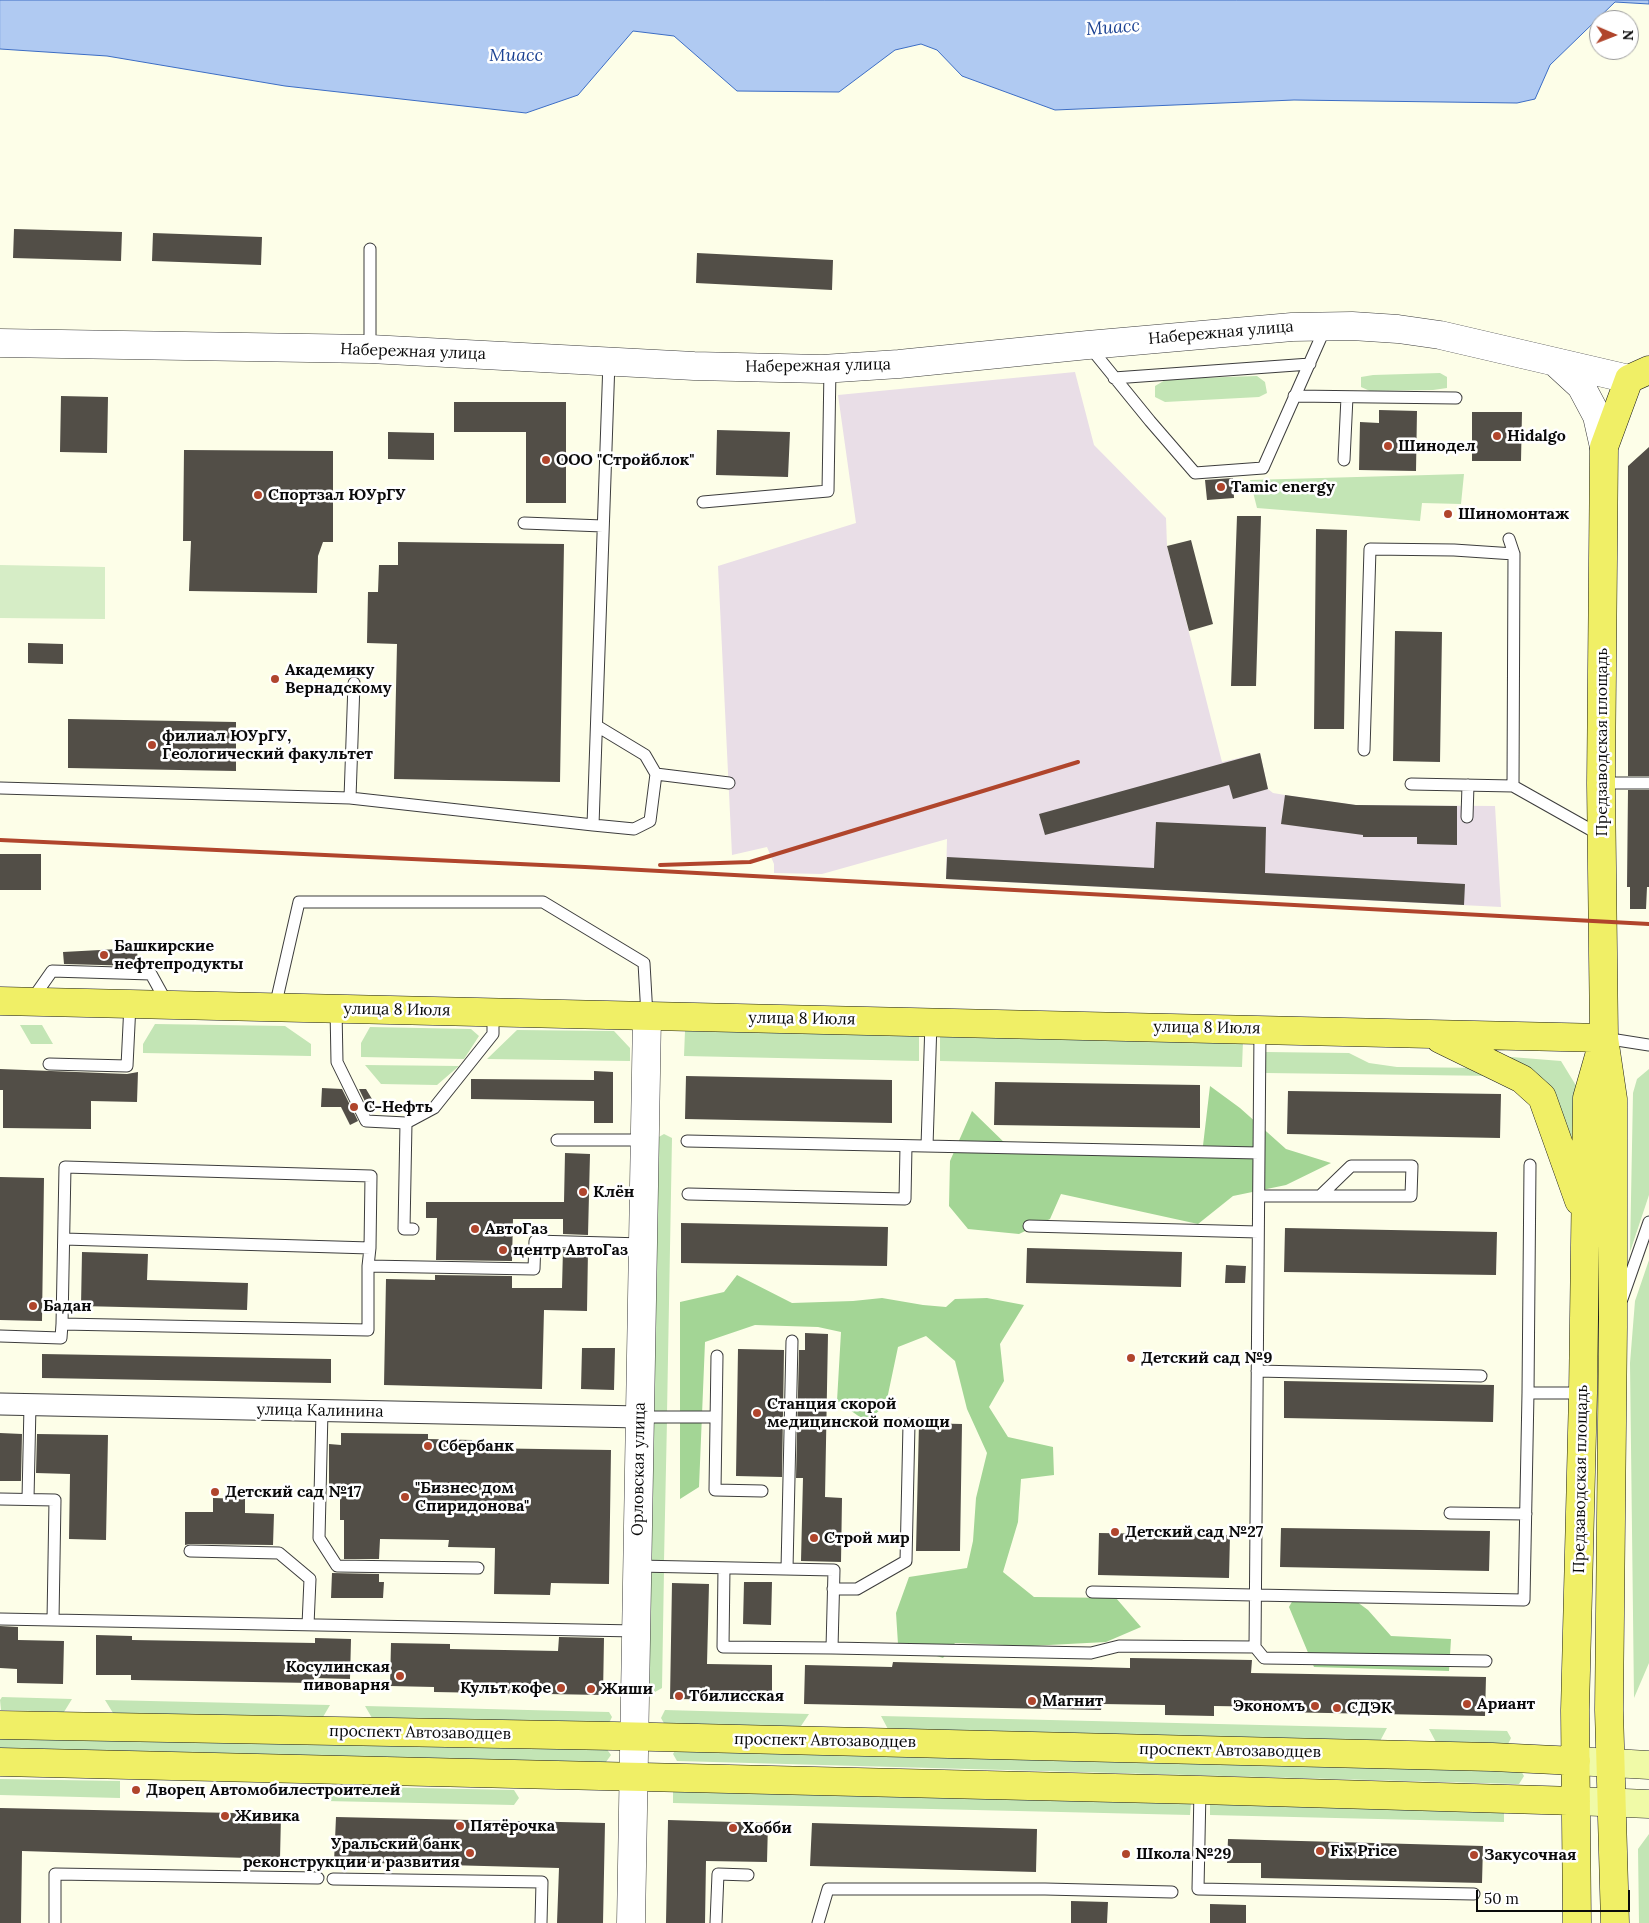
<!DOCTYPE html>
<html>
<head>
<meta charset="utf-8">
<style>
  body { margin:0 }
  #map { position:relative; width:1649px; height:1923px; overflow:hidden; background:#fdfee8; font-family:Lora,serif }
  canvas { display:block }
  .north { position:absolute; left:1589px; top:10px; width:50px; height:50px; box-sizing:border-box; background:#fff; border:1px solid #9d9d9d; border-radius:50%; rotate:91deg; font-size:14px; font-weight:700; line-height:20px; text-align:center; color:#0a0a0a }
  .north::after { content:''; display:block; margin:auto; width:18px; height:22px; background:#b0452c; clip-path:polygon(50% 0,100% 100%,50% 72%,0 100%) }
  .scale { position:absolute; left:1476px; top:1890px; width:154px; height:22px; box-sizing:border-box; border:2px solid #0a0a0a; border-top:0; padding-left:6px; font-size:15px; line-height:18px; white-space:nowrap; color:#0a0a0a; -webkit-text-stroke:4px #fff; paint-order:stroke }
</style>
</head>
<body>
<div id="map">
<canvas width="1649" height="1923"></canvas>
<div class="north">N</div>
<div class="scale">50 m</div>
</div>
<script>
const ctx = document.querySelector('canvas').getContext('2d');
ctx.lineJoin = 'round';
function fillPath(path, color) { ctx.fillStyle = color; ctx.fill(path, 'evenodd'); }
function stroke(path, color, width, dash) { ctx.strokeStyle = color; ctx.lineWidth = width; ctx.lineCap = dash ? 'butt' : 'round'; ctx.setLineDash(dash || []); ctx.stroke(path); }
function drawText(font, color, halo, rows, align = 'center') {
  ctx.font = font + ' Lora,serif'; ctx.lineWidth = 5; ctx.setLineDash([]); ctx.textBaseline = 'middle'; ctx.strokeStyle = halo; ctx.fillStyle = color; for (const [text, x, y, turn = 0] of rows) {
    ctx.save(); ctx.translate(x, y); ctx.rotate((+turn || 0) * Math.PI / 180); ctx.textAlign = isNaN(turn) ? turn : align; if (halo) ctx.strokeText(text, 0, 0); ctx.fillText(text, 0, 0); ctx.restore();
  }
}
fillPath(new Path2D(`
  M1075,372L1094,445L1166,518L1167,546L1222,762L1260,753L1268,789L1273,793L1285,795L1355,805L1495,806L1501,907L946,879L947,839L822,874L774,873V864L767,847L732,855L718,566L856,523L838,395Z`), '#e9dee7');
fillPath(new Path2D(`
  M1440,373L1447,377V388L1433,390L1370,391L1361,387V377L1373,375Z
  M1257,376L1265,382L1267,393L1259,397L1165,402L1155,397V386L1167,379Z
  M1464,474L1461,504L1422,503L1420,521L1257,508L1250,480Z
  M155,1024L285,1026L311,1044V1056L143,1053V1044Z
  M20,1025H42L53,1044H31Z
  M370,1027L471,1029L479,1036L464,1059L361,1057V1043Z
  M517,1030L614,1031L630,1048V1061L487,1059Z
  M685,1031L919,1035V1061L684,1056Z
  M940,1035L1243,1041L1242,1067L940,1061Z
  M1266,1052L1349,1053L1369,1063L1397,1067L1486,1068L1498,1076L1266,1073Z
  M1486,1055L1561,1061L1580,1092L1581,1189L1553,1110Z
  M365,1065L459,1066L437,1085L381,1084Z
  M1649,1069V1195L1630,1252L1633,1093L1637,1079Z
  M664,1134L672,1138L667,1413H652L657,1138Z
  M1649,1260V1663L1634,1698L1630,1363L1635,1301Z
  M652,1419L667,1420L664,1561H649Z
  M649,1570H664L662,1688L655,1692L647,1688Z
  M2,1697L72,1699L64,1712L1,1710L0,1700Z
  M105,1700L330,1705L323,1717L113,1713Z
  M365,1706L609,1712L612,1717L609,1723L372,1718Z
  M665,1710L809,1714L799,1729L665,1725L661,1718Z
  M881,1716L1387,1728L1379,1743L889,1731Z
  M1429,1729L1507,1731L1511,1738L1507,1746L1437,1744Z
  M0,1734L606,1748L611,1755L606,1762L0,1751Z
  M677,1747L1520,1769L1524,1776L1519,1784H1516L677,1761L673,1754Z
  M0,1779L120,1781V1798L0,1795Z
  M325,1786L514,1790L519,1798L514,1805L325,1801Z
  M673,1791L1191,1803L1190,1815L673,1803Z
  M1210,1804L1504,1811V1822L1210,1815Z
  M1649,1834V1923H1639L1638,1849Z`), '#c3e5b5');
fillPath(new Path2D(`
  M1210,1086L1240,1108L1286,1149L1331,1163L1286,1185L1233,1196L1198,1224L1061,1194L1050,1219L1019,1234L968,1229L949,1206L950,1161L972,1111L1012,1150L1202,1154Z
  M737,1275L792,1303L853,1301L882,1298L923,1305L946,1307L955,1299L987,1298L1024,1305L1000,1344L1004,1381L989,1407L1008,1437L1053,1447L1054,1475L1021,1479L1018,1522L1003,1572L1034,1597L1116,1598L1141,1627L1106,1642L1030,1646L955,1643L943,1658L898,1644L896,1613L909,1577L967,1568L973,1541L976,1498L987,1453L967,1409L955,1361L926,1336L898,1347L886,1404L867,1422L837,1401L841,1332L818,1327L755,1325L705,1342L699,1487L680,1499V1302L724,1292Z
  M1298,1591L1345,1593L1368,1610L1391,1636L1451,1639L1449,1671L1314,1667L1289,1607Z`), '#a3d595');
fillPath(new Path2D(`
  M0,565L105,567V619L0,618Z`), '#d6edc6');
const water = new Path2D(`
  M0,0H1649V4L1615,2L1550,65L1535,99L1517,103L1294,100L1055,110L962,76L937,50L921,44L895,50L839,92L737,91L674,36L633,31L578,95L526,113L285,86L107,56L0,49Z`);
fillPath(water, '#b0caf2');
stroke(water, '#3c6dc4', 1);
fillPath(new Path2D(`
  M14,229L122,232L121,261L13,258Z
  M153,233L262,237L261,265L152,261Z
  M697,253L833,260L832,290L696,283Z
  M61,396L108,397L107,453L60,452Z
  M454,402H566V503H526V432H454Z
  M1379,410L1417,411L1416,471L1359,470L1360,422L1379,423Z
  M1472,412H1522L1521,461H1472Z
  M717,430L790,432L788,477L716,475Z
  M388,432L434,433V460L388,459Z
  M1649,447V776H1628V466Z
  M184,450L333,451V542H323L318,556L317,593L189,591L191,541H183Z
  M1233,478L1234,498L1207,500L1205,480Z
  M1237,516H1261L1256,686H1231Z
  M1316,529L1347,530L1344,729H1314Z
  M1191,540L1213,624L1189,631L1167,546Z
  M398,542L564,544L560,782L394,779L397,644L367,643L368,592H378L379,565H398Z
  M1395,631L1442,632L1440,762L1393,761Z
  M28,643L63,644V664L28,663Z
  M68,719L236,722V771L68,768Z
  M1260,753L1268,789L1233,799L1229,785L1045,835L1039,814Z
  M1628,790H1649V887H1647L1646,909H1630V887H1627Z
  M1285,795L1356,805L1457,806V845L1417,844V837H1363V835L1281,824Z
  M1156,822L1266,827L1265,873L1465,884L1464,905L946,879L947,857L1154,868Z
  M0,854H41V890H0Z
  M137,948L138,966L64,964L63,952Z
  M0,1069L127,1074L138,1072L137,1102L91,1101V1129L3,1128V1090H0Z
  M594,1071L613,1072V1123H594V1101L471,1099V1079L594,1080Z
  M686,1076L892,1080V1123L685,1119Z
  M995,1082L1200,1085V1128L994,1125Z
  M322,1088L342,1089L358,1121L350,1125L341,1107H321Z
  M359,1089H366L378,1109L371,1114Z
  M1288,1091L1501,1094L1500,1138L1287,1134Z
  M565,1153L590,1154L588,1235L563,1234V1219H513L512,1261L436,1260L437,1218H426V1202H564Z
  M0,1177L44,1178L42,1321L0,1320Z
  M681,1223L888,1227L887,1266L681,1263Z
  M1285,1228L1497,1232L1496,1275L1284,1272Z
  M1027,1248L1182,1252L1181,1287L1026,1283Z
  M563,1249L588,1250L587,1311L544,1310L542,1389L384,1385L386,1279L435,1280V1275L512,1276V1288H562Z
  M82,1252L148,1254L147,1280L248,1283L247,1310L81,1306Z
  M1226,1265L1246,1266L1245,1283H1225Z
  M805,1333L828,1334L825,1497L842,1498L841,1562L801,1561L803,1478H796L799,1350H805Z
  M582,1348H615L614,1390L581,1389Z
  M738,1349L784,1350L782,1477L736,1476Z
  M42,1354L331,1359V1383L42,1378Z
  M1284,1381L1494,1385L1493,1422L1284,1418Z
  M919,1423L962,1424L960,1551H916Z
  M0,1433L22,1434L21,1481H0Z
  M341,1433L428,1434V1439L472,1440V1448L611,1450L609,1584L551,1583L550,1595L494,1594L495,1548L448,1547L449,1540L380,1539L379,1559H344V1520H340V1490L329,1489V1444L341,1445Z
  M37,1434L108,1435L106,1540L69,1539L70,1474L36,1473Z
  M213,1498L245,1499V1513L274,1514L273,1545L190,1544L185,1545V1512H213Z
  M1281,1528L1490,1531L1489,1571L1280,1567Z
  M1099,1533L1230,1535L1229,1578L1098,1575Z
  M332,1573L379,1574V1582H384L383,1598H331Z
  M744,1582H772L771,1625L743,1624Z
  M672,1583L709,1584L707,1664L772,1665V1700L670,1699Z
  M0,1626L18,1627V1640L64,1641L63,1684L17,1683V1669L0,1668Z
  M96,1635L132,1636V1640L315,1643V1638L351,1639L350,1679L314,1678V1683L131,1680V1675H96Z
  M559,1637L604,1638L603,1695L434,1692V1687L390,1686L391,1643L450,1644V1649L558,1651Z
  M1130,1658L1252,1660L1251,1673L1486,1677L1485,1716L1276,1712V1707L1214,1706V1716L1165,1715V1705L1102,1704L1101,1710L804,1704L805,1665L892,1667L893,1662L1130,1668Z
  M0,1808L281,1814L280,1859L22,1851L21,1923H0Z
  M336,1817L605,1823L603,1923H557L559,1868L334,1862Z
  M668,1820L768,1823L767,1862L706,1861L705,1923H666Z
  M812,1823L1037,1829L1036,1872L810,1866Z
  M1228,1839L1483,1846L1482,1883L1261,1878V1863H1227Z
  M1071,1901L1108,1902L1107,1923H1071Z
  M1210,1904L1246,1905V1923H1210Z`), '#524e47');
const service = new Path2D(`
  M370,249V349
  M1089,346L1150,421L1195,473L1263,468L1326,326
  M1114,378L1310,364
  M1294,396L1456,398
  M1344,460L1347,397
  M703,502L828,491L830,368
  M524,523L603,526
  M1509,539L1514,554
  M597,726L645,755L656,774L729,783
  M1364,750L1370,549L1454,550L1514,554L1513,786
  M1601,783H1649
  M1411,784L1513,786L1600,835
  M0,788L350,798L354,683
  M350,798L593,825L609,361
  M1467,817L1468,785
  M593,825L634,829L650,821L656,774
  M31,1001L52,971L151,974L167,1003
  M275,1007L299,902H543L644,963L647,1016
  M336,1009L337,1062L366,1121L406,1123L434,1108L493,1034V1012
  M1604,1038L1649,1045
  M49,1064L127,1066L130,1004
  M406,1123L404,1229H413
  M557,1140H645
  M687,1141L1259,1153
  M927,1146L931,1022
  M688,1194L905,1199L906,1146
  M1259,1196H1411L1412,1166H1351L1320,1196
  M1029,1226L1258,1232
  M370,1248L368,1266L534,1269L535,1241L643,1244
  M1622,1299L1649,1222
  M62,1324L65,1167L371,1176L370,1248L64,1239
  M0,1336L61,1338L62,1324L368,1330V1266
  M717,1356L715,1490L762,1491
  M1257,1371L1481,1376
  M1528,1393L1530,1165
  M322,1411L319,1538L337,1566L478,1568
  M640,1417H716
  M0,1499L55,1500L53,1620
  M28,1499L30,1405
  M1450,1513L1526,1514
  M190,1551L279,1553L310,1579L308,1625
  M637,1566L834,1570L832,1648L1091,1653L1119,1646L1255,1647L1264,1658L1486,1661
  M724,1568L723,1647L832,1648
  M787,1569L792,1341
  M833,1589H857L906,1561L909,1424
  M1092,1592L1524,1600L1528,1393H1583
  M0,1619L636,1631
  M1255,1647L1260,1030
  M1200,1790L1198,1889L1474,1894
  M333,1879L542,1882L541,1923
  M55,1923V1874L318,1878
  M716,1923L718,1874L748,1875
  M818,1923L828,1889H1045L1172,1892`);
const minor = new Path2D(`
  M0,1404L640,1417`);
const tertiary = new Path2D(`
  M0,343L370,349L694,366L822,369L899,364L1088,345L1292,327L1352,326L1398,329L1440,335L1629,379
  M1556,363L1581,386L1597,416L1604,447
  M631,1923L647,1016`);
const secondary = new Path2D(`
  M1576,1761L1649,1765
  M1576,1801L1649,1804`);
const primary = new Path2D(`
  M0,1001L1604,1038
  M1440,1039L1522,1079L1542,1097L1579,1201
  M0,1725L614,1736L1492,1757L1576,1761
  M0,1762L1200,1790L1576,1801
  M1577,1923L1575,1710L1583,1393L1587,1098L1601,1049
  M1615,1923L1609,1710L1613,1327V1099L1604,1038L1601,783L1604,447L1629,379L1649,370`);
stroke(service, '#3d3d3d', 13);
stroke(minor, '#3d3d3d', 23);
stroke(tertiary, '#3d3d3d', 29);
stroke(secondary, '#2c2c2c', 29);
stroke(primary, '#1b1b1b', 29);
stroke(service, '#fff', 11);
stroke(minor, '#fff', 21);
stroke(tertiary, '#fff', 28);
stroke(secondary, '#f0faa7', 28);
stroke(primary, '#f0ef66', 28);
stroke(new Path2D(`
  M0,840L585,867L1649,924
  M660,865L750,862L1078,762`), '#b0452c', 4);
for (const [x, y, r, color] of [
  [1497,436,5,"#b0452c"],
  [1388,446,5,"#b0452c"],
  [546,460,5,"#b0452c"],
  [1221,487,5,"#b0452c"],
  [258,495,5,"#b0452c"],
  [1448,514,5,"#b0452c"],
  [275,679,5,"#b0452c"],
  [152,745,5,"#b0452c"],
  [104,955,5,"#b0452c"],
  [354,1107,5,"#b0452c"],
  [583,1192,5,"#b0452c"],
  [475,1229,5,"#b0452c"],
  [503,1250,5,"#b0452c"],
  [33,1306,5,"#b0452c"],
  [1131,1358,5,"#b0452c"],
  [757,1413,5,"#b0452c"],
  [428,1446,5,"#b0452c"],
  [215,1492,5,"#b0452c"],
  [405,1497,5,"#b0452c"],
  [1115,1532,5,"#b0452c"],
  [814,1538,5,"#b0452c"],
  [400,1676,5,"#b0452c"],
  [561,1688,5,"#b0452c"],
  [591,1689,5,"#b0452c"],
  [679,1696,5,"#b0452c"],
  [1032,1701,5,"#b0452c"],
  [1467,1704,5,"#b0452c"],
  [1315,1706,5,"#b0452c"],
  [1337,1708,5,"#b0452c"],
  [136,1790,5,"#b0452c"],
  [225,1816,5,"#b0452c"],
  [460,1826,5,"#b0452c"],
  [733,1828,5,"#b0452c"],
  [1320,1851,5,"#b0452c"],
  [470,1853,5,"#b0452c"],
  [1126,1854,5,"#b0452c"],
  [1474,1855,5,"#b0452c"]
]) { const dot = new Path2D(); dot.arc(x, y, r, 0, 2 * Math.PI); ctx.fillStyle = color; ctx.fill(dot); stroke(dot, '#fff', 2); }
drawText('16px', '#0a0a0a', '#fff', [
  ["Набережная улица",1221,333,-5],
  ["Набережная улица",413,352,2],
  ["Набережная улица",818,366,-1],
  ["Предзаводская площадь",1602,742,-90],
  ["улица 8 Июля",397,1010,1],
  ["улица 8 Июля",802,1019,1],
  ["улица 8 Июля",1207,1028,1],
  ["улица Калинина",320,1411,1],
  ["Орловская улица",639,1469,-89],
  ["Предзаводская площадь",1581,1479,-89],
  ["проспект Автозаводцев",420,1733,1],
  ["проспект Автозаводцев",825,1741,1],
  ["проспект Автозаводцев",1230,1751,1]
]);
drawText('bold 16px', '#0a0a0a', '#fff', [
  ["Hidalgo",1507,436],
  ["Шинодел",1398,446],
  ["ООО \"Стройблок\"",556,460],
  ["Tamic energy",1231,487],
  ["Спортзал ЮУрГУ",268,495],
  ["Шиномонтаж",1458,514],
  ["Академику",285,670],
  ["Вернадскому",285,688],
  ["филиал ЮУрГУ,",162,736],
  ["Геологический факультет",162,754],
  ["Башкирские",114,946],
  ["нефтепродукты",114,964],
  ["С-Нефть",364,1107],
  ["Клён",593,1192],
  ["АвтоГаз",485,1229],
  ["центр АвтоГаз",513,1250],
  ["Бадан",43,1306],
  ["Детский сад №9",1141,1358],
  ["Станция скорой",767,1404],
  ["медицинской помощи",767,1422],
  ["Сбербанк",438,1446],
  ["\"Бизнес дом",415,1488],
  ["Спиридонова\"",415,1506],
  ["Детский сад №17",225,1492],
  ["Детский сад №27",1125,1532],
  ["Строй мир",824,1538],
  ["Косулинская",390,1667,"right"],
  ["пивоварня",390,1685,"right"],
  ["Культ кофе",551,1688,"right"],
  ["Жиши",601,1689],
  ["Тбилисская",689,1696],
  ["Магнит",1042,1701],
  ["Ариант",1477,1704],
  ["Экономъ",1305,1706,"right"],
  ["СДЭК",1347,1708],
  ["Дворец Автомобилестроителей",146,1790],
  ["Живика",235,1816],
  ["Пятёрочка",470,1826],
  ["Хобби",743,1828],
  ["Уральский банк",460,1844,"right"],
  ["реконструкции и развития",460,1862,"right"],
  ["Fix Price",1330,1851],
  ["Школа №29",1136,1854],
  ["Закусочная",1484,1855]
], 'left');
drawText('italic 18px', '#1c4393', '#fff', [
  ["Миасс",1113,28,-4],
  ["Миасс",516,56]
]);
</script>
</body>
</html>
